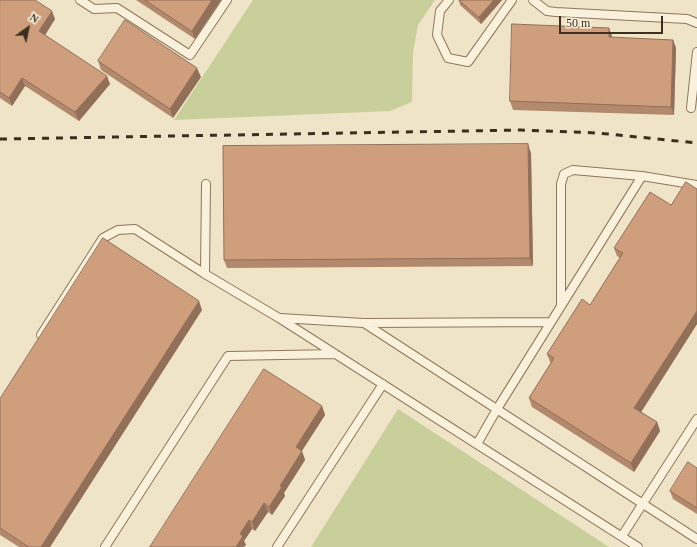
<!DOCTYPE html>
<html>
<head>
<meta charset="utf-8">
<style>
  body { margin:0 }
  #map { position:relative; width:697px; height:547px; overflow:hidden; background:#f0e4c8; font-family:Georgia,serif }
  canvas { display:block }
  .north { position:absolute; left:8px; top:8px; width:40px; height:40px; -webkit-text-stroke:3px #f7eed8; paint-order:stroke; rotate:33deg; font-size:11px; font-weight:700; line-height:16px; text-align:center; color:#3d2e20 }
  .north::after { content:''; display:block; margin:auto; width:14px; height:18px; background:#3d2e20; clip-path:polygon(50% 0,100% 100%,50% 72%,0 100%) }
  .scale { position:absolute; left:559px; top:16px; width:104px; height:18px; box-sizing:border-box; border:2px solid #3d2e20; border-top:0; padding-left:5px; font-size:12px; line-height:14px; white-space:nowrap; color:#3d2e20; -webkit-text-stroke:3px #f7eed8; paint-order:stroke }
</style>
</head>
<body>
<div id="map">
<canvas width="697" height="547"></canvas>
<div class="north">N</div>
<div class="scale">50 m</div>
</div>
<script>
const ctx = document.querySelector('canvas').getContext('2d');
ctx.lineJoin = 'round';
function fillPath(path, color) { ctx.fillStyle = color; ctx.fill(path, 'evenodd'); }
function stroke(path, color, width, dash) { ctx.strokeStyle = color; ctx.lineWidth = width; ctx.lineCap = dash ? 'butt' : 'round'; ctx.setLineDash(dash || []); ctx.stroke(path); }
fillPath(new Path2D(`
  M253,0H435L418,25L413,52L412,102L390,111L174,120Z
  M398,409L609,547H311Z`), '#c9cf9b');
const lane = new Path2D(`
  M80,0L94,9L117,8L190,55L227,0
  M449,0L440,11L437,35L448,58L468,62L512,0
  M533,0L547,11L556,12L687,19L697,23
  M691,108L697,52
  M205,274L206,184
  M561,306V184L564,174L573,170L642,176
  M280,318L364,323L551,322
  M364,323L697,539
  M41,335L103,238L118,230L135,229L205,274L279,318L638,547
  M477,444L497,409L642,176L697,185
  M622,536L697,419
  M105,547L228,356L335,354
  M277,547L383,384`);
stroke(lane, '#8d765c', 10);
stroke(lane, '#faf1dc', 8);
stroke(new Path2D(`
  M0,139L521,130L598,133L697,143`), '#3d2e20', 3, [7, 7]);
fillPath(new Path2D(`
  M0,0L55,19L45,35L110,84L79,121L25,86L12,106L0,98Z
  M136,0H221L195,39Z
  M459,0H502L481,24L460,5Z
  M612,36V38L673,40L676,48L674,115L513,110L510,101Z
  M98,61L201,77L173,118L101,70Z
  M531,153L533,266L227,268L224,260Z
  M697,189V324L641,412L657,422L660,431L634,472L532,407L529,398L551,363L550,362L547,354L590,305L620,258L617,256L614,248L671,205Z
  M202,310L50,547H19L0,535V399Z
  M322,406L325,415L302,451L305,460L284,493L285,496L272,515L268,512L255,531L252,529L244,541L246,545L150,547Z
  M697,468V514L673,499L670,491Z`), '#b2896c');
fillPath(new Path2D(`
  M212,0H221L195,39L192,31Z
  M494,0H502L481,24L479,17Z
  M52,11L55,19L42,40L39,31Z
  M609,28L612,36V46L609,37Z
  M673,40L676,48L674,115L671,107Z
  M197,68L201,77L173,118L170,109Z
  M107,76L110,84L79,121L75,112Z
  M22,78L25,86L12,106L9,98Z
  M528,144L531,153L533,266L530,258Z
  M199,301L202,310L50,547H41Z
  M697,311V324L638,417L634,408Z
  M322,406L325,415L299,455L296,447Z
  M657,422L660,431L634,472L631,463Z
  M302,451L305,460L284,493L285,496L272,515L269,507L280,486Z
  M264,503L268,512L255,531L252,522Z
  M249,520L252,529L244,541L246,545L244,547H236L240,534Z`), '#916f58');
const building = new Path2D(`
  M0,0H35L52,11L39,31L107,76L75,112L22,78L9,98L0,92Z
  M145,0H212L192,31Z
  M459,0H494L479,17Z
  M125,20L197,68L170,109L98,61Z
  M512,24L609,28V37L673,40L671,107L510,101Z
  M528,144L530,258L224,260L223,146Z
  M686,182L697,189V311L634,408L657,422L631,463L529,398L554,358L547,354L582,299L590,305L623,253L614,248L650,192L671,205Z
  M103,238L199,301L41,547H29L0,528V399Z
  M264,369L322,406L296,447L302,451L280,486L282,487L269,507L264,503L252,522L249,520L240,534L243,536L236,547H150Z
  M688,462L697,468V508L670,491Z`);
fillPath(building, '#cf9f7d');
stroke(building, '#916f58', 1);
</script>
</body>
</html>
